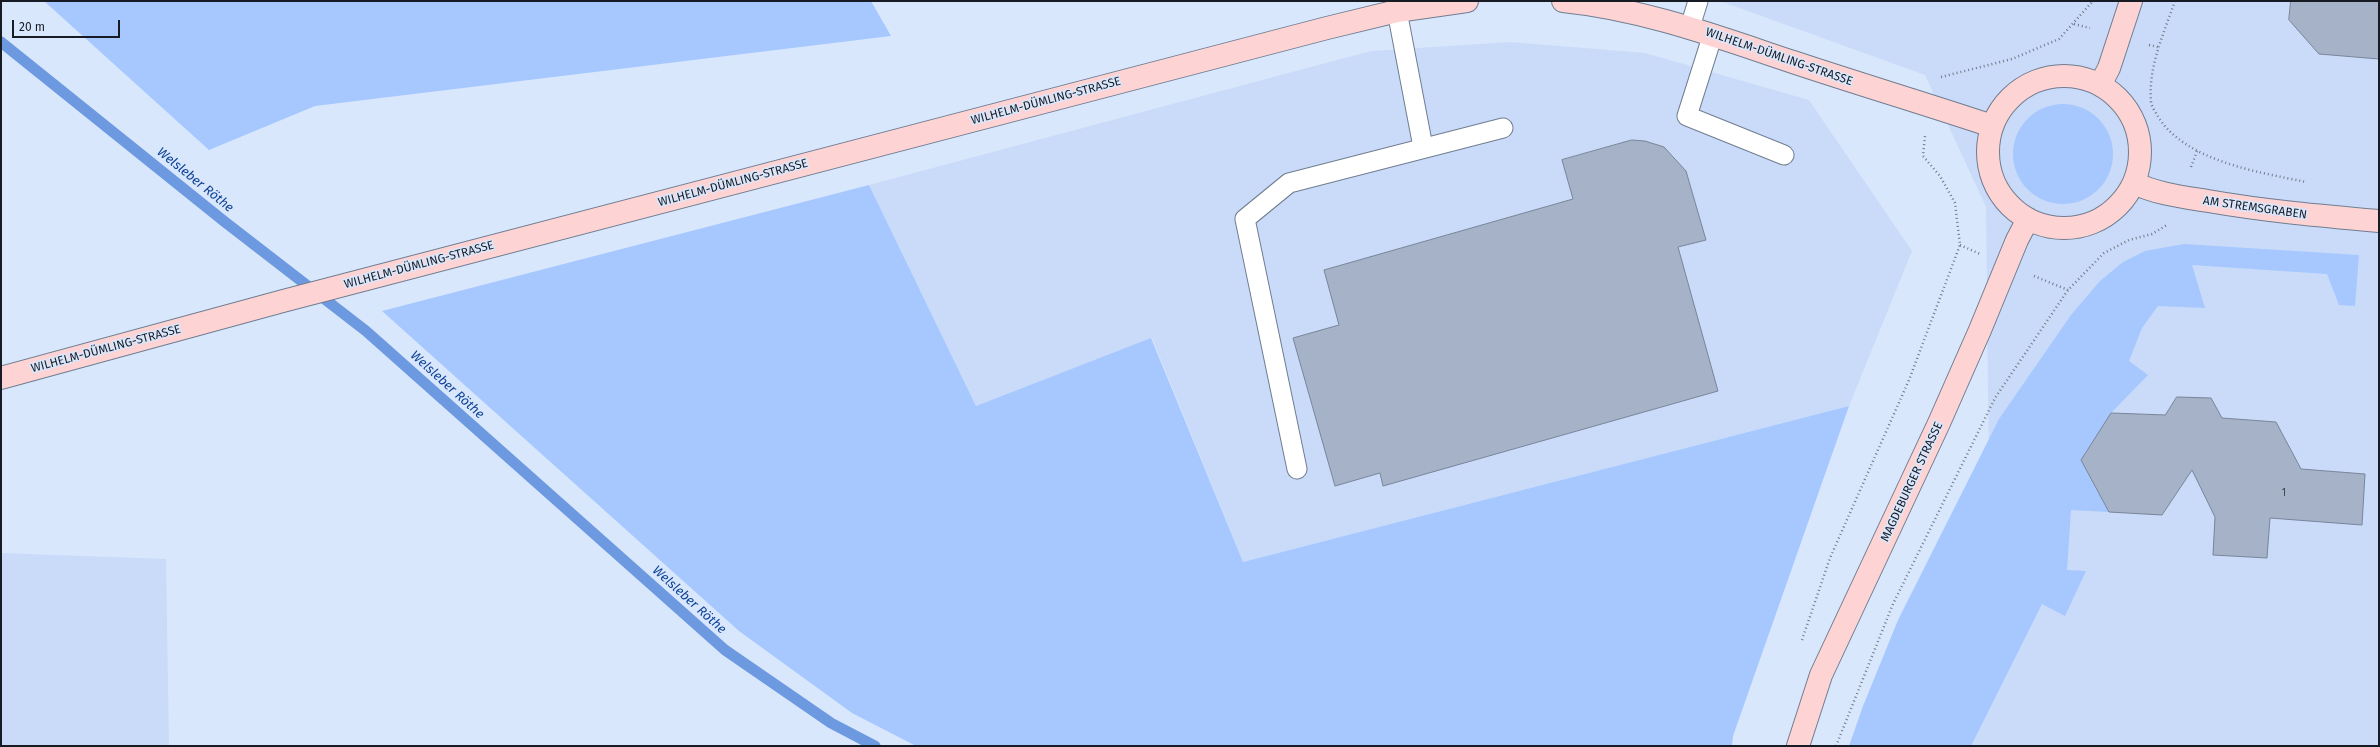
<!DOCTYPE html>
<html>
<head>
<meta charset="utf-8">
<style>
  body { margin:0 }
  #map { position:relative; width:2380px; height:747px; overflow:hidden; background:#d9e7fd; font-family:"Fira Sans",sans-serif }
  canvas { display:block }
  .frame { position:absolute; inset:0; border:2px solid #171c24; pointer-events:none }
  .scale { position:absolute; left:12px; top:20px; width:108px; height:18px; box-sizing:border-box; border:2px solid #171c24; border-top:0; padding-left:5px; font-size:12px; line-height:14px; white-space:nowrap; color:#171c24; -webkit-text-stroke:3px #d9e7fd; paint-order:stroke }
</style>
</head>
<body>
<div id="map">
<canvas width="2380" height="747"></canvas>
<div class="frame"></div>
<div class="scale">20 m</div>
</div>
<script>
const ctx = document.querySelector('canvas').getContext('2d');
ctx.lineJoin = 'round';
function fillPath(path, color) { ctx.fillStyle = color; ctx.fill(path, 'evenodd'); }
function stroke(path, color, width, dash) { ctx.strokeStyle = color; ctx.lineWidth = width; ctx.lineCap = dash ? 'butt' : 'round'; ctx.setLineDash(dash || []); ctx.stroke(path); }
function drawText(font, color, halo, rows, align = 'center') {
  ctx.font = font + ' "Fira Sans",sans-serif'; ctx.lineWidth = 3; ctx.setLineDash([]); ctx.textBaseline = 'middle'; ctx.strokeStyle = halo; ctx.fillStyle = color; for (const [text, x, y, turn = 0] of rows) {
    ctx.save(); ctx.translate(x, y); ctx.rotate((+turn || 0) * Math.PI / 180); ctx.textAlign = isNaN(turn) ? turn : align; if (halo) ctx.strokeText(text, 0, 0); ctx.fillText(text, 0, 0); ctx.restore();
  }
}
fillPath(new Path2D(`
  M1720,1H2379V746H1910L1989,484L1986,207L1925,75Z
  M1511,42L1645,53L1809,100L1912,251L1849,406L1243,562L1152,338L976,406L869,185L1371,51Z
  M1,553L166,559L169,746H1Z`), '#c9dbf8');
fillPath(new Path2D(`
  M44,1H871L891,36L315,106L209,150Z
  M2013 154a50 50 0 1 1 100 0a50 50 0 1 1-100 0Z
  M869,185L976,406L1151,338L1243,562L1849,406L1733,736L1732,746H916L852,713L739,631L382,311Z
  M2184,244L2359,255L2355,306L2339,305L2327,274L2192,265L2205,308L2158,306L2142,328L2129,361L2148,375L2111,413L2081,460L2109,512L2071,510L2067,570L2086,571L2065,616L2042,604L1971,746H1849L1863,706L1898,620L1999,419L2071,315L2100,281L2123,262L2145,251Z`), '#a6c8ff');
stroke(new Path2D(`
  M1,42L225,222L366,331L725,650L831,723L875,746`), '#6d99e1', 11);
const building = new Path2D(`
  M2291,1H2379V59L2319,54L2289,20Z
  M1632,140L1645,141L1664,147L1686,171L1706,240L1678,247L1718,391L1383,486L1380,473L1335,486L1293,338L1339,325L1324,270L1573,199L1562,160Z
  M2177,397L2211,398L2222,418L2276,422L2301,469L2365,474L2362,525L2270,518L2267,558L2213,555L2215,517L2192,470L2162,515L2109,512L2081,460L2111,413L2165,415Z`);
fillPath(building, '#a5b2c8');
stroke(building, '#79859a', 1);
const lane = new Path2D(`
  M1397,11L1423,147
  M1690,27L1698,1
  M1713,34L1687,116L1784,155
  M1297,469L1245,219L1289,183L1503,128`);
const secondary = new Path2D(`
  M1563,1C1643,9 1718,37 1793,62C1859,84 1926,104 1992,126
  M1988 152a76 76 0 1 1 152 0a76 76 0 1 1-152 0Z
  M2100,85L2109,68L2131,1
  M2134,183C2157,194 2183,197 2208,201C2265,211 2322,216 2379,221
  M1,378L283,301L1327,28L1397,11L1467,1
  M1798,746L1821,675L1939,423L1980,330L2017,240L2028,219`);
stroke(lane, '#707d91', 21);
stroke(secondary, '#707d91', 24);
stroke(new Path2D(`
  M2175,1C2164,33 2148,67 2151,101C2151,106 2155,111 2157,115C2184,161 2258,172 2306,182
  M2074,24L2090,28
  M2149,45L2158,47
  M1941,77L2012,59L2059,39L2093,1
  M2191,167L2197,151
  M1960,245L1980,254
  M2034,276L2068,290
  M1802,640L1830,558L1909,380L1960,245L1955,203L1940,176L1923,156L1925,136
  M1836,746L1893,604L1995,398L2068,290L2104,253L2129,240L2152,234L2167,225`), '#717a88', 2.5, [1, 3]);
stroke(lane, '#fff', 19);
stroke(secondary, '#fdd4d3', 22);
drawText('10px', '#3a424d', null, [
  ["1",2284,493]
]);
drawText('12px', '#171c24', '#d9e7fd', [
  ["WILHELM-DÜMLING-STRASSE",1779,57,19],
  ["WILHELM-DÜMLING-STRASSE",1046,101,-15],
  ["WILHELM-DÜMLING-STRASSE",733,183,-15],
  ["AM STREMSGRABEN",2255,208,8],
  ["WILHELM-DÜMLING-STRASSE",419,265,-15],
  ["WILHELM-DÜMLING-STRASSE",106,349,-15],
  ["MAGDEBURGER STRASSE",1912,482,-65]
]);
drawText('italic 13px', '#0f4397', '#d9e7fd', [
  ["Welsleber Röthe",195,180,39],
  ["Welsleber Röthe",447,385,42],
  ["Welsleber Röthe",689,600,42]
]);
</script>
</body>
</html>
